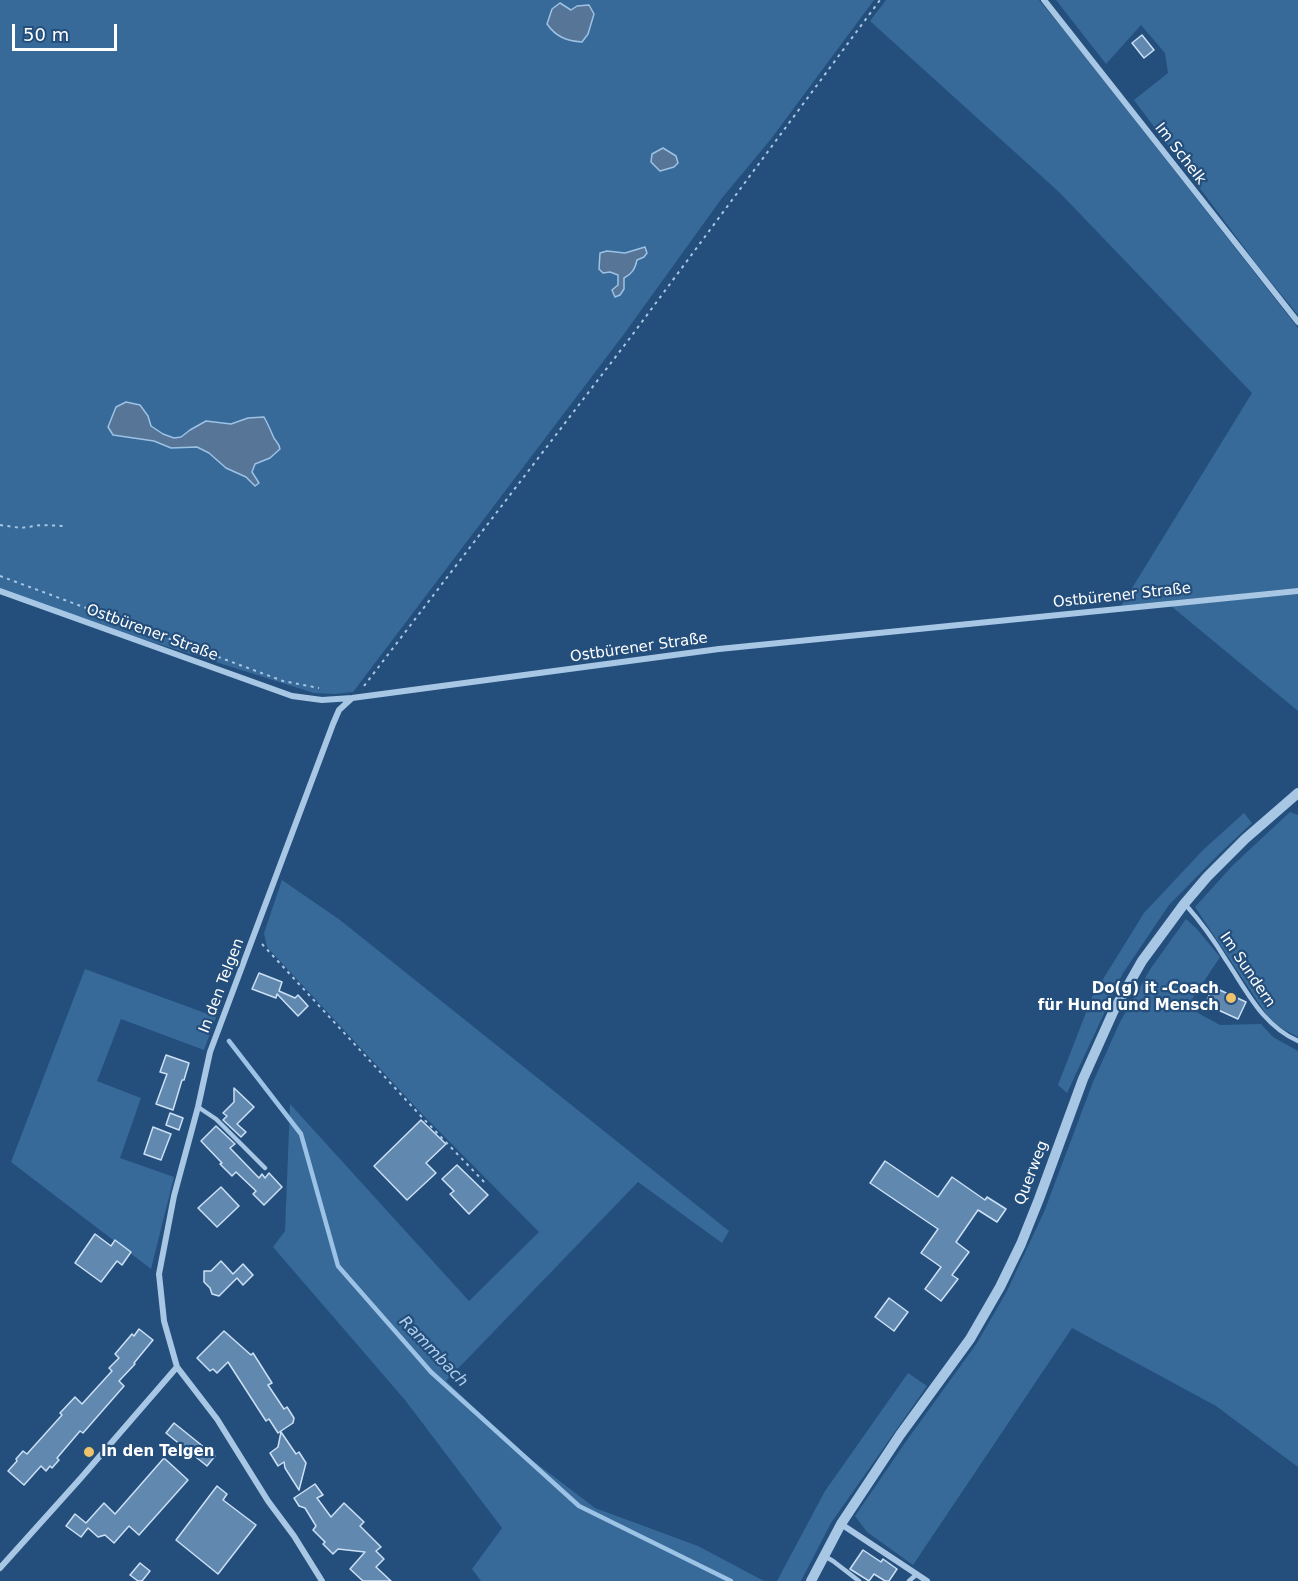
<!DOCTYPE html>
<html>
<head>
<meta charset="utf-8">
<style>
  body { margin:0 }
  #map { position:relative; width:1298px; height:1581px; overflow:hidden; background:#244f7c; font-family:"DejaVu Sans",sans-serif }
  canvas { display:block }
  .scale { position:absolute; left:12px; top:24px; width:105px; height:27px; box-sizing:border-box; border:3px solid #fff; border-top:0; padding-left:8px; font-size:18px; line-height:21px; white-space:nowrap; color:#fff; -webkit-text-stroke:4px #244f7c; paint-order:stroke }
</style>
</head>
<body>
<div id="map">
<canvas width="1298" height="1581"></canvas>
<div class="scale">50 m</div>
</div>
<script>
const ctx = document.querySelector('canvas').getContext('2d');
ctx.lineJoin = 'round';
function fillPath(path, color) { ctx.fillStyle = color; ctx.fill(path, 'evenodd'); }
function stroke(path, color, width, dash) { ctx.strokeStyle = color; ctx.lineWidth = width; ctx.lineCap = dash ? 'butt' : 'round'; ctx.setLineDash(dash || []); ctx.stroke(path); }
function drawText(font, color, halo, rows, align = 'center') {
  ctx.font = font + ' "DejaVu Sans",sans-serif'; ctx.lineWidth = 4.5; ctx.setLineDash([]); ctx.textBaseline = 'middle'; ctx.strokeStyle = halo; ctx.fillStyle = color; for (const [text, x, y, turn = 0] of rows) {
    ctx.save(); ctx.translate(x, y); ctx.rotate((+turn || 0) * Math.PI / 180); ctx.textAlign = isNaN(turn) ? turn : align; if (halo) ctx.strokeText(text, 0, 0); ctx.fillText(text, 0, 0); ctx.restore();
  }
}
fillPath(new Path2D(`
  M0,0H874L771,139L722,198L624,334L353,692L335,694L314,693L108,628L0,589Z
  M886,0H1039L1069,36L1298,328V588L1121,606L1252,393L1059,192L870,21Z
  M1056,0H1298V315L1258,266L1134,100L1168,73L1165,53L1141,25L1106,64Z
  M1298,594V711L1171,606Z
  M1290,812L1298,815V1037L1279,1027L1268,1017L1195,907L1233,865Z
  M1244,813L1252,823L1219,854L1169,905L1123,973L1067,1093L1058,1085L1092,997L1144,913L1203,850Z
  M282,880L340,920L729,1231L722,1243L638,1182L446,1381L519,1450L595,1508L698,1546L764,1581H481L472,1569L502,1528L405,1400L273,1247L285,1231L290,1104L469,1301L539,1232L422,1114L267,947L264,933Z
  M1186,919L1196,928L1220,957L1187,1007L1220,1025L1261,1024L1273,1037L1298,1051V1467L1216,1406L1072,1328L913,1565L867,1532L855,1516L907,1440L977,1343L1007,1291L1044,1212L1093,1082L1120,1022L1151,968Z
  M85,969L216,1017L204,1050L121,1019L97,1081L141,1098L120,1158L174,1177L151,1269L11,1162Z
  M908,1373L927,1386L831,1523L801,1581H777L825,1491Z`), '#376999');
const water = new Path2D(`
  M560,3L571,10L577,6L589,5L594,14L588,34L582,42C567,41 556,37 547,24L552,9Z
  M663,148L676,156L678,163L674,167L660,171L651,162L652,154Z
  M645,247L647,253L644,257L637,260C635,269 632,274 624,278V289L620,295L615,297L612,290L618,285V275L610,272L603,273L599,269L600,253L607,251L625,253Z
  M126,402L140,405L148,416L151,426L163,434L174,438L181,437L190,430L206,421L231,424L248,418L264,417C268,424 270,429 273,436C275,442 279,442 280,449L270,458L255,464L252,472L259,483L255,486L246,477L226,468L209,453L197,447L171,448L154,441L113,435L108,427L116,407Z`);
fillPath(water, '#577697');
stroke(water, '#9cc2e6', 1.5);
stroke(new Path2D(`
  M229,1041L301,1134L338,1266L431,1372L579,1506L731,1581`), '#9cc2e6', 4.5);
const building = new Path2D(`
  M1142,35L1154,50L1144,58L1132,43Z
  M259,973L282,982L279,991L295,998L298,995L308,1006L298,1016L277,994L276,998L252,989Z
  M1213,987L1246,1002L1238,1019L1205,1004Z
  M166,1055L189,1063L184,1080H182L173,1110L156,1104L167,1074L160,1072Z
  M234,1088L254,1107L237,1124L246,1132L241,1137L223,1120L227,1116L223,1113L234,1102Z
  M170,1113L183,1118L179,1130L166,1125Z
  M421,1120L446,1144L426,1163L436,1173L407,1200L374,1166Z
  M216,1126L235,1144L230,1148L259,1178L262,1174L265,1178L269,1173L282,1187L264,1205L253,1194L256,1191L236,1172L232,1176L220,1164L222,1163L201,1141Z
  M153,1127L171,1134L161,1160L144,1154Z
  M885,1161L938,1197L952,1177L985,1200L987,1197L1006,1209L997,1222L978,1210L956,1242L969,1252L952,1275L958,1279L941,1301L925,1289L941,1267L921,1253L938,1229L870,1183Z
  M457,1165L488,1195L469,1214L450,1194L454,1191L442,1179Z
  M221,1187L239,1206L217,1227L198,1208Z
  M95,1234L111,1246L115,1240L131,1252L122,1265L117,1261L101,1282L75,1263Z
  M221,1261L233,1274L243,1264L253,1275L243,1285L237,1278L219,1296L212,1294L210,1288L204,1282V1271H211Z
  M889,1298L908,1312L894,1331L875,1317Z
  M139,1329L153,1340L134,1363L135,1364L119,1381L124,1386L83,1433L80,1431L57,1458L59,1460L52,1468L50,1466L46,1471L41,1466L24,1485L8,1471L17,1461L16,1459L23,1451L27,1454L62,1415L60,1413L75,1397L82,1404L112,1371L109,1368L119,1358L115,1354L132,1334L134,1336Z
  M224,1331L251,1355L253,1353L272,1383L268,1385L284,1409L287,1407L294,1418L293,1423L278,1433L269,1419L266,1421L228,1362L217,1373L213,1369L210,1371L197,1358Z
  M174,1423L215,1456L207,1466L166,1433Z
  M281,1432L296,1454L299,1452L306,1463L299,1490L285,1468L284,1462L278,1466L270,1453L278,1447Z
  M164,1458L188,1480L139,1535L129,1526L114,1543L105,1535L98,1537L88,1528L81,1537L66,1526L75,1514L86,1523L104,1503L115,1514Z
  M315,1484L323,1495L317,1498L331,1517L344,1503L364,1522L360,1526L381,1547L376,1551L384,1559L376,1567L391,1581H363L350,1569L365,1552L338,1549L333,1554L323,1544L325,1542L313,1530L316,1526L305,1508L299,1506L294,1498Z
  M217,1486L227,1494L223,1500L256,1525L218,1574L176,1540Z
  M863,1550L881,1562L883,1559L897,1569L889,1581H885L874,1574L869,1581L850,1569Z
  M140,1563L150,1571L142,1581H138L130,1575Z`);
fillPath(building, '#6188af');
stroke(building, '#cbe0f4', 1.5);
stroke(new Path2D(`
  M0,525L21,528L41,525L64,526
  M0,576L283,681L319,688
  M364,686L630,338L880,0
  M262,944L419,1114L487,1185`), '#a8c7e5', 2, [3, 4.5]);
stroke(new Path2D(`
  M1185,904C1200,921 1214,940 1226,960C1247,991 1262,1025 1298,1041
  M198,1107L216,1119L265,1168
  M826,1557L833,1561L859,1581
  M909,1581L917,1574`), '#a8c7e5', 4.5);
stroke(new Path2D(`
  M1044,0L1298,322
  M0,591L292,696L322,700L352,698L719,649L1298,591
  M841,1524L927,1581
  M0,1568L80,1479L177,1367
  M322,1581L294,1536L268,1501L217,1419L177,1367L164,1321L159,1274L174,1196L198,1107L210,1052L333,724L339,710L351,699`), '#a8c7e5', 6);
stroke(new Path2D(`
  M811,1581L841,1524L900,1435L970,1339L1000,1287L1021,1244L1039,1199L1083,1079L1114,1010L1142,961L1184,904L1207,877L1245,839L1298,793`), '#a8c7e5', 10);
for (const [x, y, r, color] of [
  [1231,998,6,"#efc36c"],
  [89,1452,6,"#efc36c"]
]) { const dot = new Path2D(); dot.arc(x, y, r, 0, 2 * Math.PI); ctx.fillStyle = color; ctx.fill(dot); stroke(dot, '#244f7c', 2); }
drawText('15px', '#fff', '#244f7c', [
  ["Im Schelk",1180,154,52],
  ["Ostbürener Straße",1122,596,-6],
  ["Ostbürener Straße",152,633,20],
  ["Ostbürener Straße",639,648,-8],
  ["Im Sundern",1247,970,56],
  ["In den Telgen",222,986,-69],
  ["Querweg",1032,1173,-69]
]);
drawText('bold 15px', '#fff', '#244f7c', [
  ["Do(g) it -Coach",1219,989],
  ["für Hund und Mensch",1219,1006],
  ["In den Telgen",101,1452,"left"]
], 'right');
drawText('italic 16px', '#b3d0ed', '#244f7c', [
  ["Rammbach",433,1352,46]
]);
</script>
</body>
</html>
